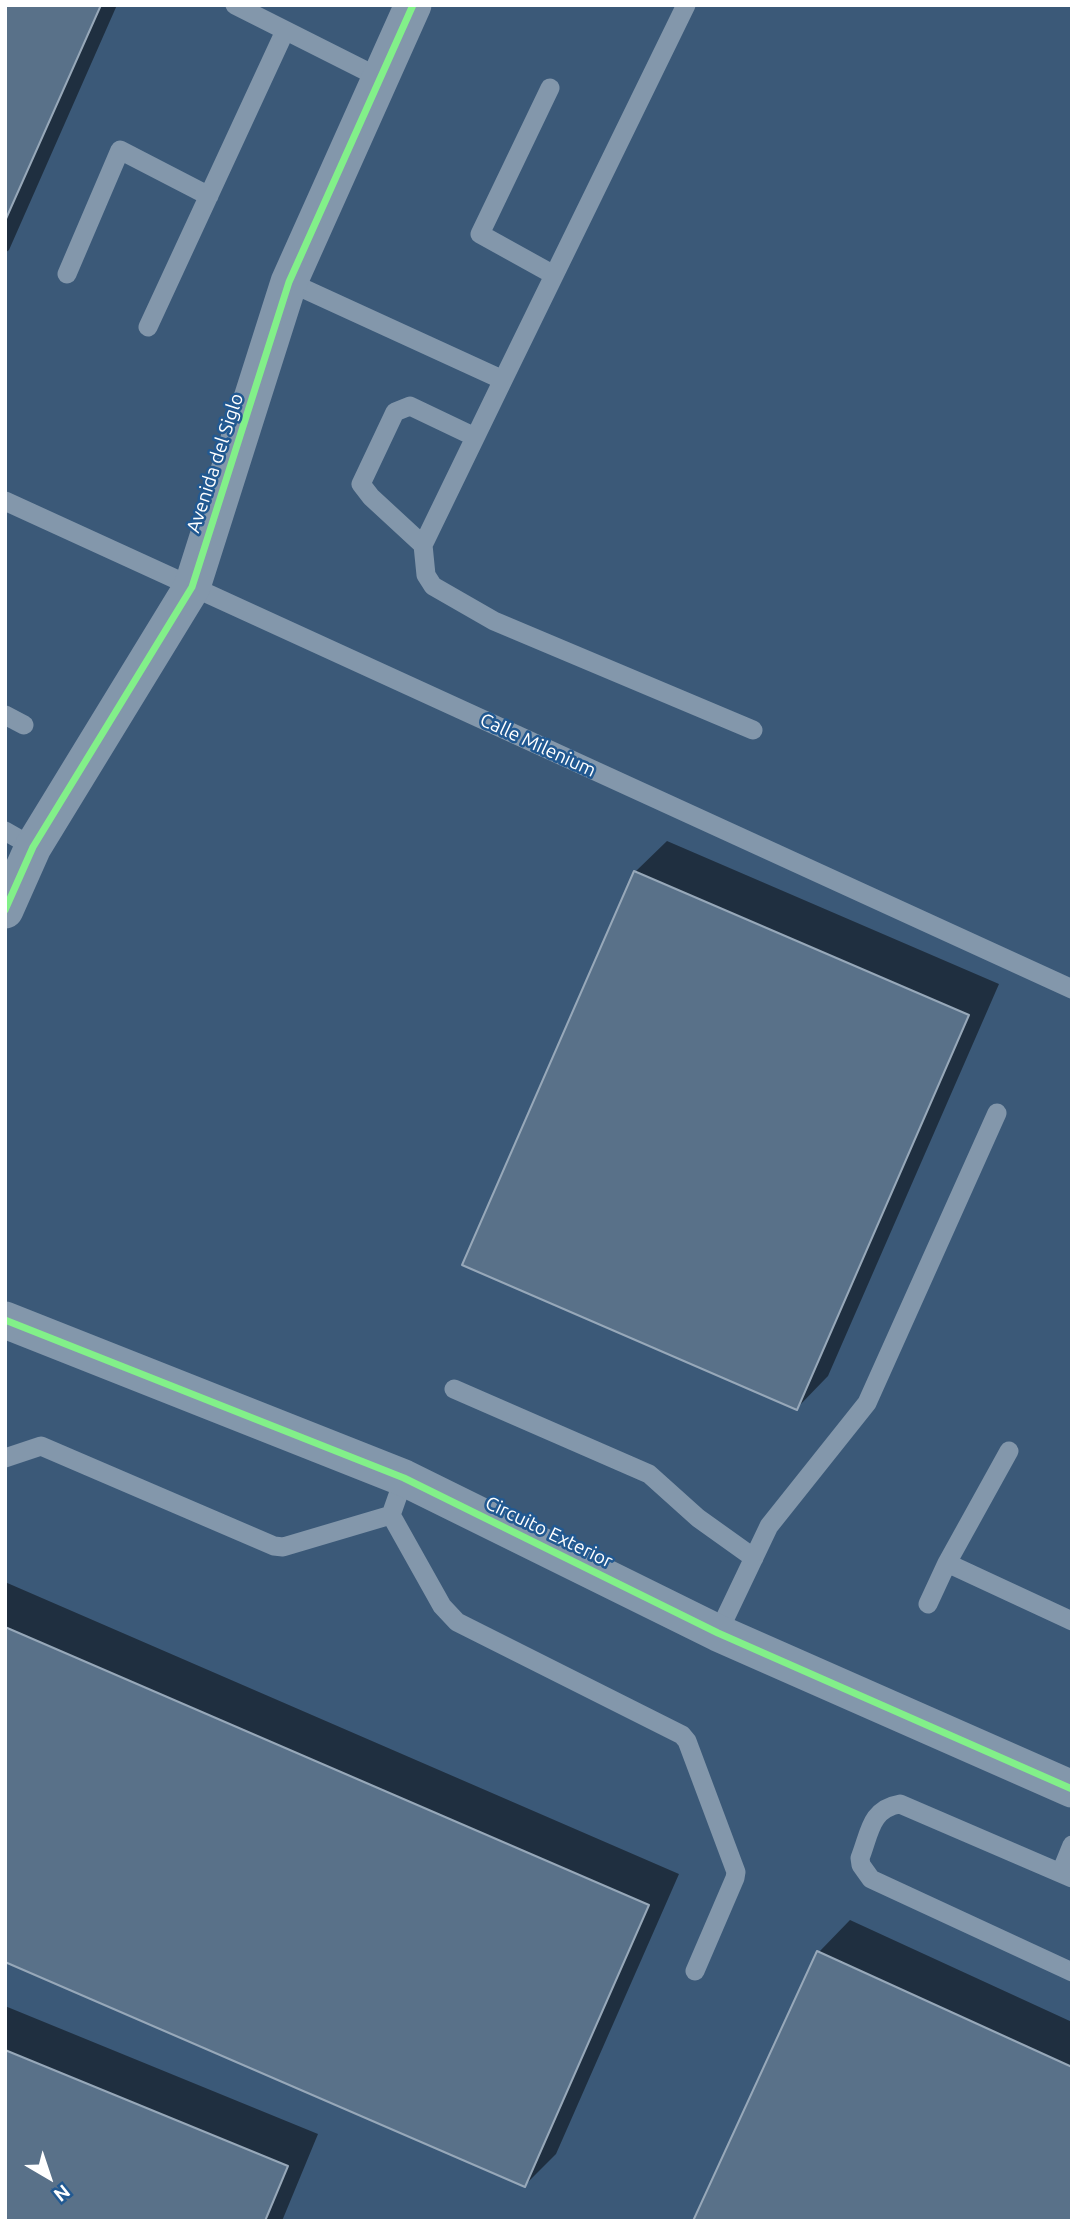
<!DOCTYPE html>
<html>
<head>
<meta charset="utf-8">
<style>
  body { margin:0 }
  #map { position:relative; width:1077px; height:2226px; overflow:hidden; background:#3b5978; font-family:Ubuntu,sans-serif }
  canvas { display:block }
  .frame { position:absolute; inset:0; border:7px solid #fff; pointer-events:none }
  .north { position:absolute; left:14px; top:2142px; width:70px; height:70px; -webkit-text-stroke:5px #225991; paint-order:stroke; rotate:141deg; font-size:19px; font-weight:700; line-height:28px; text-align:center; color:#fff }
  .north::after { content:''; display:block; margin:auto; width:24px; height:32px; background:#fff; clip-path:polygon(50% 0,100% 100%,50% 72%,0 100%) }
</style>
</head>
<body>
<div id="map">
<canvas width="1077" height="2226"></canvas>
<div class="frame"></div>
<div class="north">N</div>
</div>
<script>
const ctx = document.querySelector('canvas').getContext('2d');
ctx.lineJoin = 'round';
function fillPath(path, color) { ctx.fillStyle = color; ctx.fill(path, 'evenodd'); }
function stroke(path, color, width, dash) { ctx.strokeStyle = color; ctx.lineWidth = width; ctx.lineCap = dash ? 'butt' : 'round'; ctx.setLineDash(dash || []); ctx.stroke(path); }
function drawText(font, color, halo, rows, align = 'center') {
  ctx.font = font + ' Ubuntu,sans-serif'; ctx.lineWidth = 5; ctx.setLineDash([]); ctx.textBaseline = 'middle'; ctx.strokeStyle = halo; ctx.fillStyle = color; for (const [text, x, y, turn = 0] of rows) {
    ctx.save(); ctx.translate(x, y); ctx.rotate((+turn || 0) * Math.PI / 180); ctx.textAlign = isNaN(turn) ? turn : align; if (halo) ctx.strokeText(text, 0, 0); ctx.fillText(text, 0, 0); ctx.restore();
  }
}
fillPath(new Path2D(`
  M5,5H117L9,250L5,253Z
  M667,841L999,984L828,1376L797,1408L635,872Z
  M5,1582L679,1874L556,2154L525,2185L5,1960Z
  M850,1920L1072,2022V2221L819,1952Z
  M5,2006L318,2134L282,2221H5Z`), '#0007');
const building = new Path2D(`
  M5,5H101L5,221Z
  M634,871L969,1015L797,1410L462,1265Z
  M5,1627L649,1905L525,2187L5,1962Z
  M817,1951L1072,2067V2221H693Z
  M5,2050L288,2166L265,2221H5Z`);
fillPath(building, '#597189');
stroke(building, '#97a8b9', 2);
stroke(new Path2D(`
  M235,5L380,78
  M550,88L480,234L554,275
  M67,274L120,150L209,196
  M289,282L503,380L686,5
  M148,327L285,31
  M503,380L423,545L426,575L433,586L494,621L753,730
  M5,501L1072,989
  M423,545L371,497L361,484L395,412L410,406L475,437
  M5,715L24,725
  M5,831L33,847
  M454,1389L649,1474L698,1518L754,1558
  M5,1458L41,1446L274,1546L283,1547L391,1515
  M404,1478L391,1515L442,1606L457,1622L682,1735L687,1741L736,1872L735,1878L695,1971
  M947,1563L1072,1621
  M928,1604L947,1563L1009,1451
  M718,1633L769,1526L867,1403L997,1113
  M1061,1872L1072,1845
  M1072,1878L900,1804C870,1809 870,1833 860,1858L861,1865L871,1879L1072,1972`), '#8397ab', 19);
stroke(new Path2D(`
  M5,910L33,847L192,587L289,282L413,5
  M5,1320L404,1478L718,1633L1072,1789`), '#8397ab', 37);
stroke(new Path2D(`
  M5,910L33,847L192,587L289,282L413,5
  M5,1320L404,1478L718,1633L1072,1789`), '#82f089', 7);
drawText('19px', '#fff', '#225991', [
  ["Avenida del Siglo",215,463,-72],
  ["Calle Milenium",538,745,25],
  ["Circuito Exterior",549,1532,26]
]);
</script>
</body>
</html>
